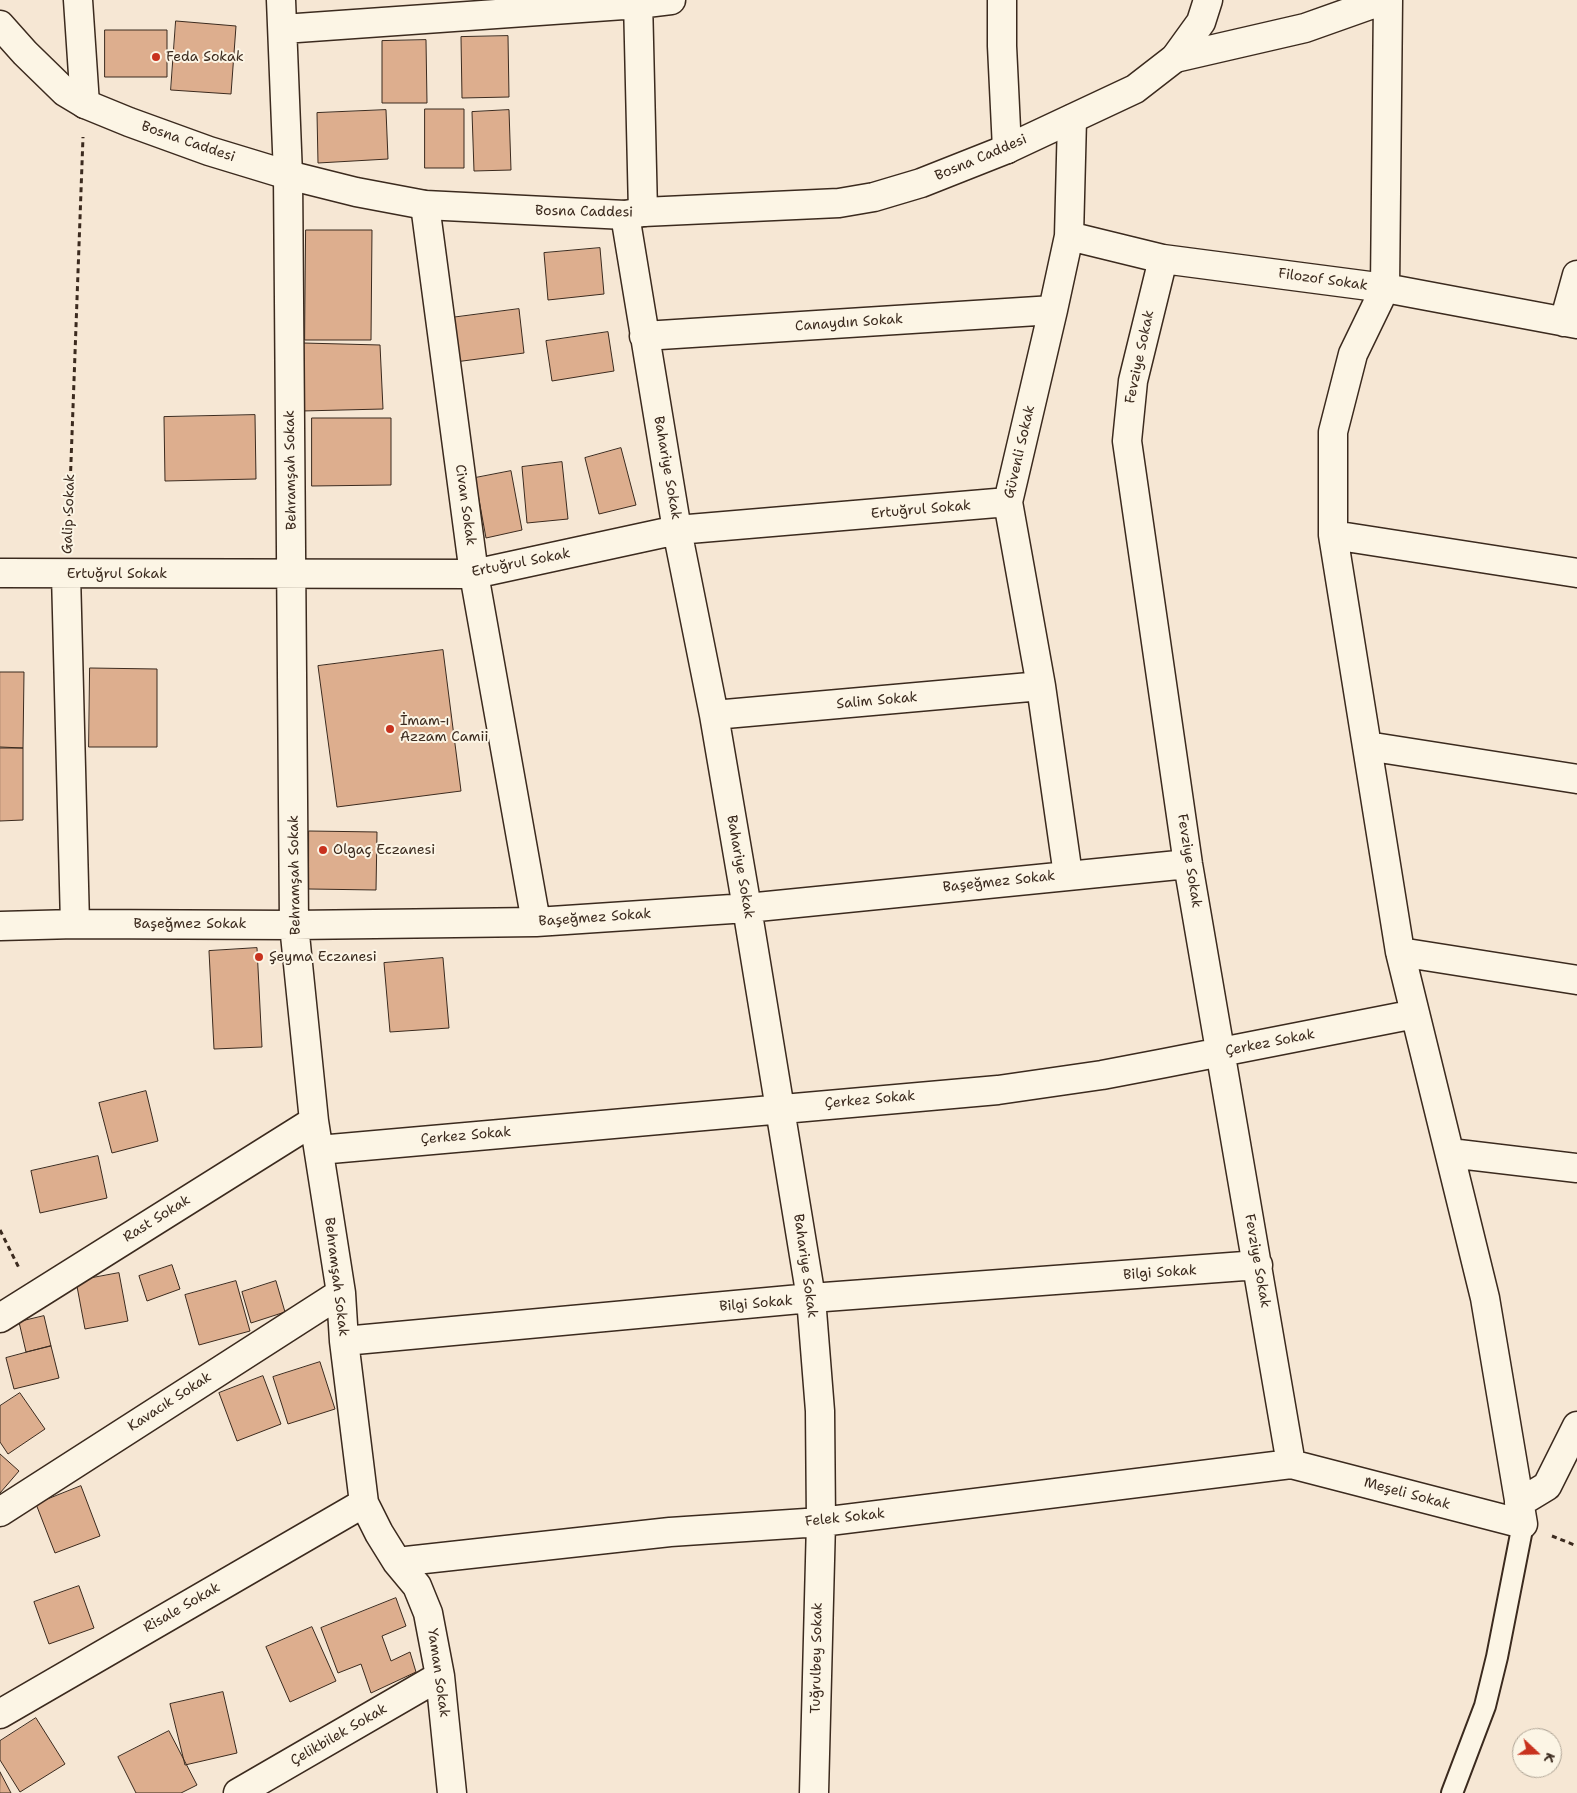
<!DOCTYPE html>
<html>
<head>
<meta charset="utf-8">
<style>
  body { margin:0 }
  #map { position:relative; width:1577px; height:1793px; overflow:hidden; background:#f6e7d4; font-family:"Shantell Sans",sans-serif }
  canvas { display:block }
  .north { position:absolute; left:1512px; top:1728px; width:50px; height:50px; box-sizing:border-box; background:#fcf5e5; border:1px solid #afa495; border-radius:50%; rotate:111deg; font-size:14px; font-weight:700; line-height:20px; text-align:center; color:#3b2a1e }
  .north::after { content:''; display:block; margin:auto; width:18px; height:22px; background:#c8321e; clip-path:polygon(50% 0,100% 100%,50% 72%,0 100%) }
</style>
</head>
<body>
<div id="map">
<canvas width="1577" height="1793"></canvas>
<div class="north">K</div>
</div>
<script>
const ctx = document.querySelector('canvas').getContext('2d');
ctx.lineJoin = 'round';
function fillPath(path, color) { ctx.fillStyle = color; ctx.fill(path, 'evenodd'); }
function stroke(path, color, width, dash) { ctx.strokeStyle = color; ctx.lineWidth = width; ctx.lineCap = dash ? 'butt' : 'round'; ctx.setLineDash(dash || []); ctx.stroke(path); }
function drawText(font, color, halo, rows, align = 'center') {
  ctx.font = font + ' "Shantell Sans",sans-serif'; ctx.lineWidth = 4; ctx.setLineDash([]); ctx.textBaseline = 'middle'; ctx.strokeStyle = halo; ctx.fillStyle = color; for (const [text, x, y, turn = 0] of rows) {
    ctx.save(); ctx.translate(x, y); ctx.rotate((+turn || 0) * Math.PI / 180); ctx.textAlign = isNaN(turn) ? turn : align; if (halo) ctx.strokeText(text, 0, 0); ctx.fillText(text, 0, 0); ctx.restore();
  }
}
const building = new Path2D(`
  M176,21L236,26L231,94L171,90Z
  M105,30H167V77H105Z
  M508,36L509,97L462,98L461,37Z
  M426,40L427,103H382V41Z
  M425,109H464V168H425Z
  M386,110L388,159L318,163L317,113Z
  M509,110L511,170L474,171L472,112Z
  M306,230H372L371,340H305Z
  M600,248L604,294L548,300L544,253Z
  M519,309L524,353L455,362L450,318Z
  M608,332L614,371L552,381L546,341Z
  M303,343L380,345L383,409L302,411Z
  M255,415L256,479L165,481L164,417Z
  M312,418H391V485L312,486Z
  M621,448L636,505L599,514L585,458Z
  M562,462L568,519L527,523L522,467Z
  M511,471L522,530L486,538L475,478Z
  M443,650L461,791L337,807L318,666Z
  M90,668L157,669V747H89Z
  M0,672H24L23,748L0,747Z
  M0,748H23V820L0,821Z
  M309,831L377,832L376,890L309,889Z
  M257,948L262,1047L214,1049L209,951Z
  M443,958L449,1028L390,1032L384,963Z
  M146,1091L158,1141L112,1153L99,1103Z
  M98,1156L107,1198L40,1213L31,1171Z
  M172,1265L180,1289L147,1301L139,1276Z
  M119,1273L128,1321L85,1329L76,1281Z
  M236,1281L250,1331L199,1345L185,1295Z
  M276,1281L285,1312L251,1323L242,1292Z
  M44,1316L51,1346L26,1352L19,1322Z
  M51,1346L59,1378L14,1389L6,1358Z
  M320,1362L335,1409L288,1424L273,1377Z
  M263,1376L281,1424L237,1441L219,1393Z
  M20,1393L45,1429L8,1454L0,1442V1406Z
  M0,1454L19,1471L0,1493Z
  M81,1486L100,1536L55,1553L36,1504Z
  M79,1586L94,1628L49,1644L34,1602Z
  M396,1598L406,1626L382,1636L391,1661L410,1652L416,1672L371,1693L361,1664L338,1673L321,1628Z
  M312,1627L336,1681L290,1702L266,1647Z
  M223,1692L237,1753L185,1765L170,1704Z
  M36,1718L65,1764L20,1792L0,1760V1741Z
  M169,1731L197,1785L181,1793H136L118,1757Z
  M0,1772L11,1793H0Z`);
fillPath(building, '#ddae8e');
stroke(building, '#3b2a1e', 1);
const service = new Path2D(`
  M1452,1793L1485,1706L1497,1657L1523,1524`);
const minor = new Path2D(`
  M78,0L85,104
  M281,0L288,175L294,925L314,1121L341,1293L344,1341L364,1503L379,1533L397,1562L417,1586L428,1613L440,1676L452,1793
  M638,0L643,212
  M1002,0V46L1007,149
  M283,29L638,4L671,0
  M1175,58L1305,28L1384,0
  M425,205L474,574L536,922
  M625,215L677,530L714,715L747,908L811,1298L820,1411L821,1522L814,1793
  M1069,236L1163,259L1385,288L1577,324
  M1163,259L1133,381L1127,441L1188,864L1291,1464
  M1564,322L1577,275
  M644,336L1053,310
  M1333,535L1577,573
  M0,573L474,574L677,530L1008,502
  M66,574L75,924
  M714,715L1041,686
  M1367,746L1577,779
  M1068,875L1041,686L1008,502L1053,310L1069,236L1072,119
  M0,926L75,924L294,925L536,922L747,908L1188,864
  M1400,952L1577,980
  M319,1150L998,1090L1102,1075L1165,1063L1415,1014
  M1450,1153L1577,1168
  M0,1318L314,1121
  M344,1341L811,1298L1258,1265
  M1519,1503L1547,1486L1577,1426
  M0,1512L341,1293
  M397,1562L670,1532L821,1522L1291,1464L1523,1524L1485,1298L1400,952L1333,535V432L1353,354L1385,288L1388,0
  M0,1714L364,1503
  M238,1793L440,1676`);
const tertiary = new Path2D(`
  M0,25L25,53L65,92L85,104L129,122L209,151L288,175L356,192L425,205L625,215L643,212L839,203L874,197L921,183L1007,149L1135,89L1175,58L1201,22L1208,0`);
stroke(service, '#3b2a1e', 24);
stroke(minor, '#3b2a1e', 31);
stroke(tertiary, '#3b2a1e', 31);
stroke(new Path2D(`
  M68,543L83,137
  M0,1230L20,1270
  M1552,1536L1577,1546`), '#3b2a1e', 3, [5, 4]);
stroke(service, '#fcf5e5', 20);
stroke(minor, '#fcf5e5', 28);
stroke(tertiary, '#fcf5e5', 28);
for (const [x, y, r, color] of [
  [156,57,5,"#c8321e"],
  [390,729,5,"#c8321e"],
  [323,850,5,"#c8321e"],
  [259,957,5,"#c8321e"]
]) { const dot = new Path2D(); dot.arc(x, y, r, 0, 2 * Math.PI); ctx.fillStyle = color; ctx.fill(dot); stroke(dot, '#fcf5e5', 2); }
drawText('14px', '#3b2a1e', '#fcf5e5', [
  ["Feda Sokak",166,57],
  ["İmam-ı",400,721],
  ["Azzam Camii",400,737],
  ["Olgaç Eczanesi",333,850],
  ["Şeyma Eczanesi",269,957]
], 'left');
drawText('14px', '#3b2a1e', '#fcf5e5', [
  ["Bosna Caddesi",188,142,19],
  ["Bosna Caddesi",981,158,-23],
  ["Bosna Caddesi",584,212,1],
  ["Filozof Sokak",1323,280,8],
  ["Canaydın Sokak",849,323,-4],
  ["Fevziye Sokak",1140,357,-78],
  ["Güvenli Sokak",1020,452,-77],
  ["Bahariye Sokak",667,468,80],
  ["Behramşah Sokak",291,470,-91],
  ["Civan Sokak",465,505,82],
  ["Ertuğrul Sokak",921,510,-5],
  ["Galip Sokak",69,514,-88],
  ["Ertuğrul Sokak",521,563,-11],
  ["Ertuğrul Sokak",117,574],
  ["Salim Sokak",877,701,-5],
  ["Fevziye Sokak",1189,861,81],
  ["Bahariye Sokak",740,867,80],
  ["Behramşah Sokak",295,875,-91],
  ["Başeğmez Sokak",999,882,-6],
  ["Başeğmez Sokak",595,918,-4],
  ["Başeğmez Sokak",190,924],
  ["Çerkez Sokak",1270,1043,-11],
  ["Çerkez Sokak",870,1100,-5],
  ["Çerkez Sokak",466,1136,-5],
  ["Rast Sokak",157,1219,-32],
  ["Fevziye Sokak",1257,1261,80],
  ["Bahariye Sokak",805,1266,82],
  ["Bilgi Sokak",1160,1273,-4],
  ["Behramşah Sokak",336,1277,83],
  ["Bilgi Sokak",756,1304,-5],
  ["Kavacık Sokak",170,1402,-33],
  ["Meşeli Sokak",1407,1494,15],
  ["Felek Sokak",845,1518,-6],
  ["Risale Sokak",182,1608,-30],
  ["Tuğrulbey Sokak",817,1658,-89],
  ["Yaman Sokak",438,1673,82],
  ["Çelikbilek Sokak",339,1735,-30]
]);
</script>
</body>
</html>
